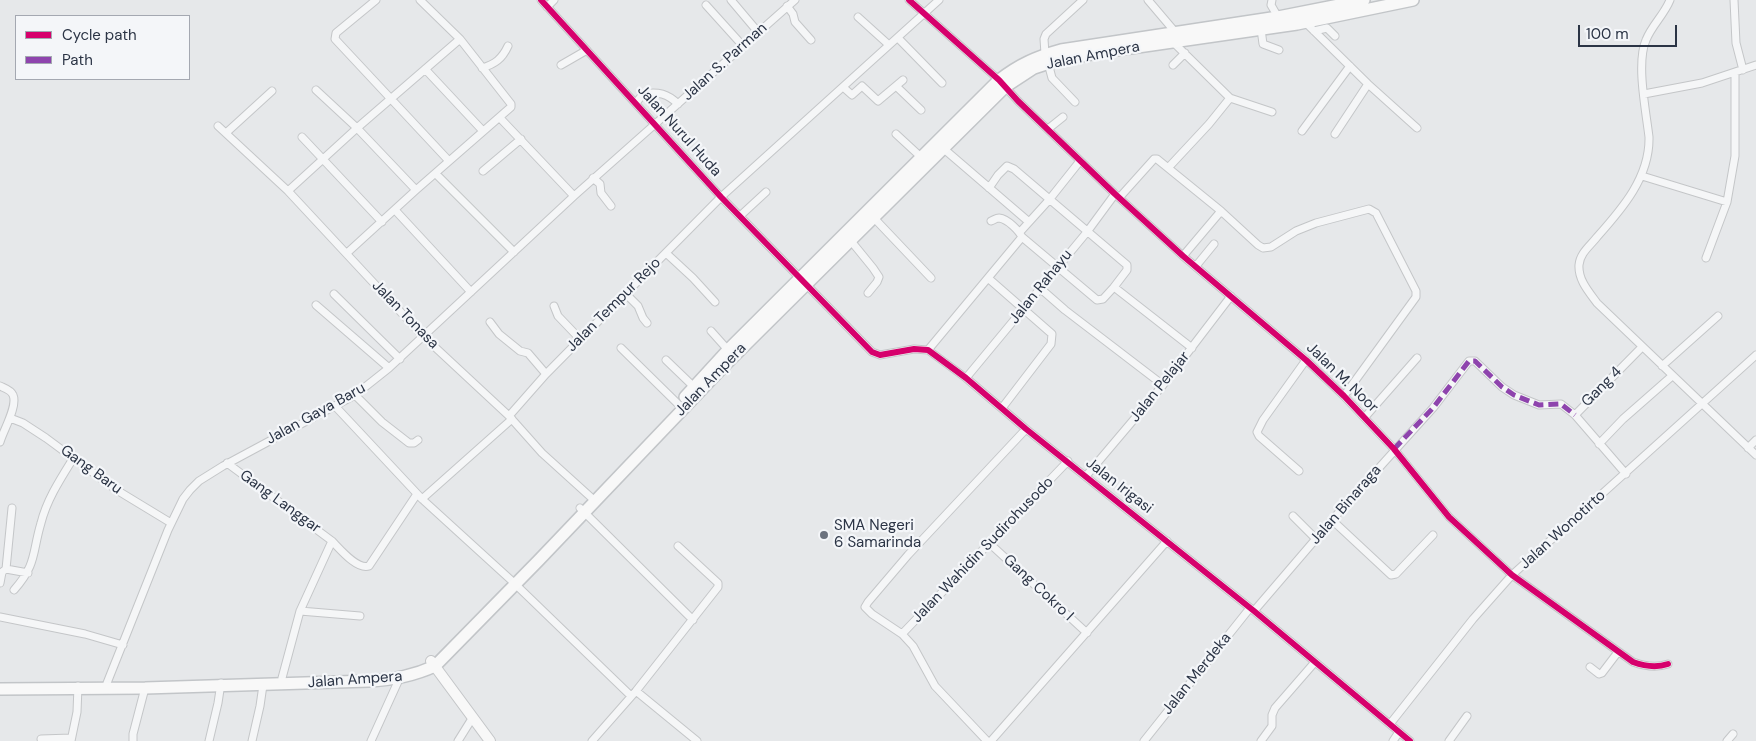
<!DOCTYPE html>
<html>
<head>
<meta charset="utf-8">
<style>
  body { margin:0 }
  #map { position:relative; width:1756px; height:741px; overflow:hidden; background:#e6e8ea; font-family:"DM Sans",sans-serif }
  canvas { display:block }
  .legend { position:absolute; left:15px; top:15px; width:175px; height:65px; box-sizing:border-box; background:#f4f6f9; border:1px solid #a4a8b1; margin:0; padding:6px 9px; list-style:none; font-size:15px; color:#2b3445 }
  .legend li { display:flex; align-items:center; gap:10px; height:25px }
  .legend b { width:25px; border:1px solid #a4a8b1 }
  .scale { position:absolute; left:1578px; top:25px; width:99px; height:22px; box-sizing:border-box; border:2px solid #2b3445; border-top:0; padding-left:6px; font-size:15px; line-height:18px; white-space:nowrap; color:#2b3445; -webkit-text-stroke:4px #f4f6f9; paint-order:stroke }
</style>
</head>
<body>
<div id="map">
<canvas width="1756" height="741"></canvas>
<ul class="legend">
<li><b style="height:6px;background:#d6006c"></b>Cycle path</li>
<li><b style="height:6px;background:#8e44ad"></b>Path</li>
</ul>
<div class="scale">100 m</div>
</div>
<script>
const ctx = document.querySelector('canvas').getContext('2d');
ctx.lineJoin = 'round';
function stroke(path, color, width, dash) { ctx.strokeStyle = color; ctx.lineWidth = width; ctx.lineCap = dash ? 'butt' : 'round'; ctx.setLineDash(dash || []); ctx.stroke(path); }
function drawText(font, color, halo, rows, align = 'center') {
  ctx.font = font + ' "DM Sans",sans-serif'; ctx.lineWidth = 4.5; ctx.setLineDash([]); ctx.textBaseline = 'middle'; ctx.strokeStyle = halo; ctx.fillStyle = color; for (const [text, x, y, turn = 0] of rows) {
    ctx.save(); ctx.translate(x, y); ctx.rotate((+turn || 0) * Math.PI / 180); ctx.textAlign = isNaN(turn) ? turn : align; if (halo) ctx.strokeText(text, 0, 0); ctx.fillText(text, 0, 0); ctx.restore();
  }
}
const street = new Path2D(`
  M376,0L336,33L335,39L449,161
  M541,0L721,197L872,352L880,355L914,349L928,350L966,378L1026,429L1254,611L1410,741
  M731,0L758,32
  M909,0L999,80L1018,101L1115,194L1183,256L1306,360L1344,396L1394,449L1449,517L1512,575L1633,662C1644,666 1656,668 1668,664
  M1148,0L1176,33
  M1272,0L1271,5L1278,17
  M1670,0C1664,15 1652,25 1646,40C1636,63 1646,111 1649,137C1650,177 1622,209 1597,237C1590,246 1580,253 1579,265C1578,280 1589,292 1597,303L1756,455
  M1734,0L1736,43L1743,70
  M706,5L743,46
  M787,6L793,14L795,22L811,40
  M547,7L554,0
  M858,17L889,45
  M1305,22L1368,84L1417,128
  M1261,29L1263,44L1279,50
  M1314,31L1327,28L1335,36
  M898,38L942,83
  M1173,42L1230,98L1272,112
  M1045,54L1044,39L1046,34L1083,0
  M1048,63L1052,78L1075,102
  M561,65L587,50
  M1173,65L1185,53
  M482,68C495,64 502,59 508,46
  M425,69L483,131
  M896,86L921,110
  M843,87L852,95L862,86L878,101L903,80
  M316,90L357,128L416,190
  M1644,94L1702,83L1756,65
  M636,103L643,94C658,91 668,94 678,104
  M500,118L574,196
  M218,126L288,191L423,336L509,416L542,453L595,501
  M1048,129L1063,117
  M1302,131L1350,66
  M226,133L272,91
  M896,134L922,158
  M1335,134L1368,84
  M302,137L382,222
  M944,149L1029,222
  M1168,168L1209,124L1230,98
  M483,171L521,139
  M436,174L514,252
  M1642,176L1727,202
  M593,178L600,184L601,193L611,206
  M989,188L998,175L1007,166L1014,169L1127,265V270L1114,287
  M288,191L357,128L460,39
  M1119,198L1154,159H1157L1221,211L1258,245L1263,248L1271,247L1296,231L1316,223L1369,209L1376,213L1416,291V297L1344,396
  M395,210L471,292
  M740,216L766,192
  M874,218L931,278
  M991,221C994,220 996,218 999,218C1008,219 1019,231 1022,237L1097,300L1103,299L1114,287L1192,348
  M1020,232L1049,200L1080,161
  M851,241L873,268L879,277L877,282L868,293
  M347,253L416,190L511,107V104L460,39L420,0
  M666,253L693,278L715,302
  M1183,256L1221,211
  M1706,258L1727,202L1735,156V73
  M1196,266L1214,244
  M988,278L1052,334L1051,344L1002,408
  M1041,289L1065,310L1163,385
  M625,293L638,306L643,318L647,323
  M334,294L400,359
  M316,305L389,368
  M554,306L558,316L580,339
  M490,322L499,334L520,351L528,353L546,374
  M711,331L728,350
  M621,348L678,404
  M928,350L1022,237
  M666,360L694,387
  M1662,366L1718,316
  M966,378L1087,232L1115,194
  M0,386C4,388 11,390 13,395C18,406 3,431 0,442
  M355,395L382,422L409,443H414L418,440
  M335,406L422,499L512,419
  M509,416L546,374L721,197L939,0
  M1365,417L1417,358
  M10,418L23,423L46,438L115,489L171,523
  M1599,444L1623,419L1672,376
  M1748,448L1756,440
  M227,463L332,541
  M1299,471L1259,436L1257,432L1263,420L1306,360
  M1626,474L1575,415L1642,347
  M1086,476L1163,385L1231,296
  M422,499L512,581L631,696
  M12,508L6,569L28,573
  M580,508L693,620
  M1293,516L1316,539
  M1332,520L1391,575L1396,574L1433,535
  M988,542L1087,633
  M0,583L2,572L6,569
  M14,590C37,564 32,553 41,523C47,499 61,478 74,457
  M300,611L360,616
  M1254,611L1332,520L1433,408L1469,361H1475L1502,387L1514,395L1539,405L1561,404L1575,415
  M0,617L85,634L123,645
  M902,634L1068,461
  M1590,667L1599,674L1602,673L1618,652
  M282,678L300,611L332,541C340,549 357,570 369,566L417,494
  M107,683L168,530L183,499L190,490L199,481L223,466L355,395L389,368L574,196L795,0
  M636,691L697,741
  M1390,724L1473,619L1512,575L1756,355
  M41,739L71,738
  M71,741L77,712L78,686
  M133,741V734L145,688
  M209,741L218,703L221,683
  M252,741L260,706L263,685
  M371,741L401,675
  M458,741L473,717
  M592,741L636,691L718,587V583L678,546
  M987,741L935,686L913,646L902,634L872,614L865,607L868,602L908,555L1026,429
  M991,741L1167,541
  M1144,741L1250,608
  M1261,741L1272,726V715L1275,708L1315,662
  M1393,741L1399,732
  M1449,741L1467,716
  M1727,741L1733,734`);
const secondary = new Path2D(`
  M431,661L490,741`);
const primary = new Path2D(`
  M685,397L728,350L999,80C1020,64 1036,57 1061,50L1278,17L1364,0
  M0,689L145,688L369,681C393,680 413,676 435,666L539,560L726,364L1005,87L1034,68L1058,60L1103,52L1297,24L1413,0`);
stroke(street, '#c4c6c8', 9);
stroke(secondary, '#c4c6c8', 12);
stroke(primary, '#c2c5c8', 14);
stroke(street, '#f5f6f7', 7);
stroke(secondary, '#f8f8f8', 10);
stroke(primary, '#f8f8f8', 11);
stroke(new Path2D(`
  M1394,449L1433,408L1469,361H1475L1502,387L1514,395L1539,405L1561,404L1575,415`), '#8e44ad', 5, [10, 5]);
stroke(new Path2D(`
  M541,0L721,197L872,352L880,355L914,349L928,350L966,378L1026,429L1254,611L1410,741
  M909,0L999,80L1018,101L1115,194L1183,256L1306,360L1344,396L1394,449L1449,517L1512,575L1633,662C1644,666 1656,668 1668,664`), '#d6006c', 6);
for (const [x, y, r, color] of [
  [824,535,5,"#6c737f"]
]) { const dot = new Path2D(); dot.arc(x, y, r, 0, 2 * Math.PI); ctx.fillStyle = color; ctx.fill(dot); stroke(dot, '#f4f6f9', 2); }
drawText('15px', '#2b3445', '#f4f6f9', [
  ["Jalan Ampera",1093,56,-11],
  ["Jalan S. Parman",725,62,-42],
  ["Jalan Nurul Huda",679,131,48],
  ["Jalan Rahayu",1041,287,-51],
  ["Jalan Tempur Rejo",614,305,-45],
  ["Jalan Tonasa",405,315,46],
  ["Jalan M. Noor",1342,378,44],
  ["Jalan Ampera",711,380,-46],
  ["Jalan Pelajar",1160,387,-51],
  ["Gang 4",1602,387,-45],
  ["Jalan Gaya Baru",316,414,-29],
  ["Gang Baru",91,470,36],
  ["Jalan Irigasi",1119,486,38],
  ["Gang Langgar",280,502,36],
  ["Jalan Binaraga",1346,505,-49],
  ["Jalan Wonotirto",1563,530,-42],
  ["Jalan Wahidin Sudirohusodo",983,550,-46],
  ["Gang Cokro I",1038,588,43],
  ["Jalan Merdeka",1197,674,-51],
  ["Jalan Ampera",355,680,-4]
]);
drawText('15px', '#2b3445', '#f4f6f9', [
  ["SMA Negeri",834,526],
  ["6 Samarinda",834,543]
], 'left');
</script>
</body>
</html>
